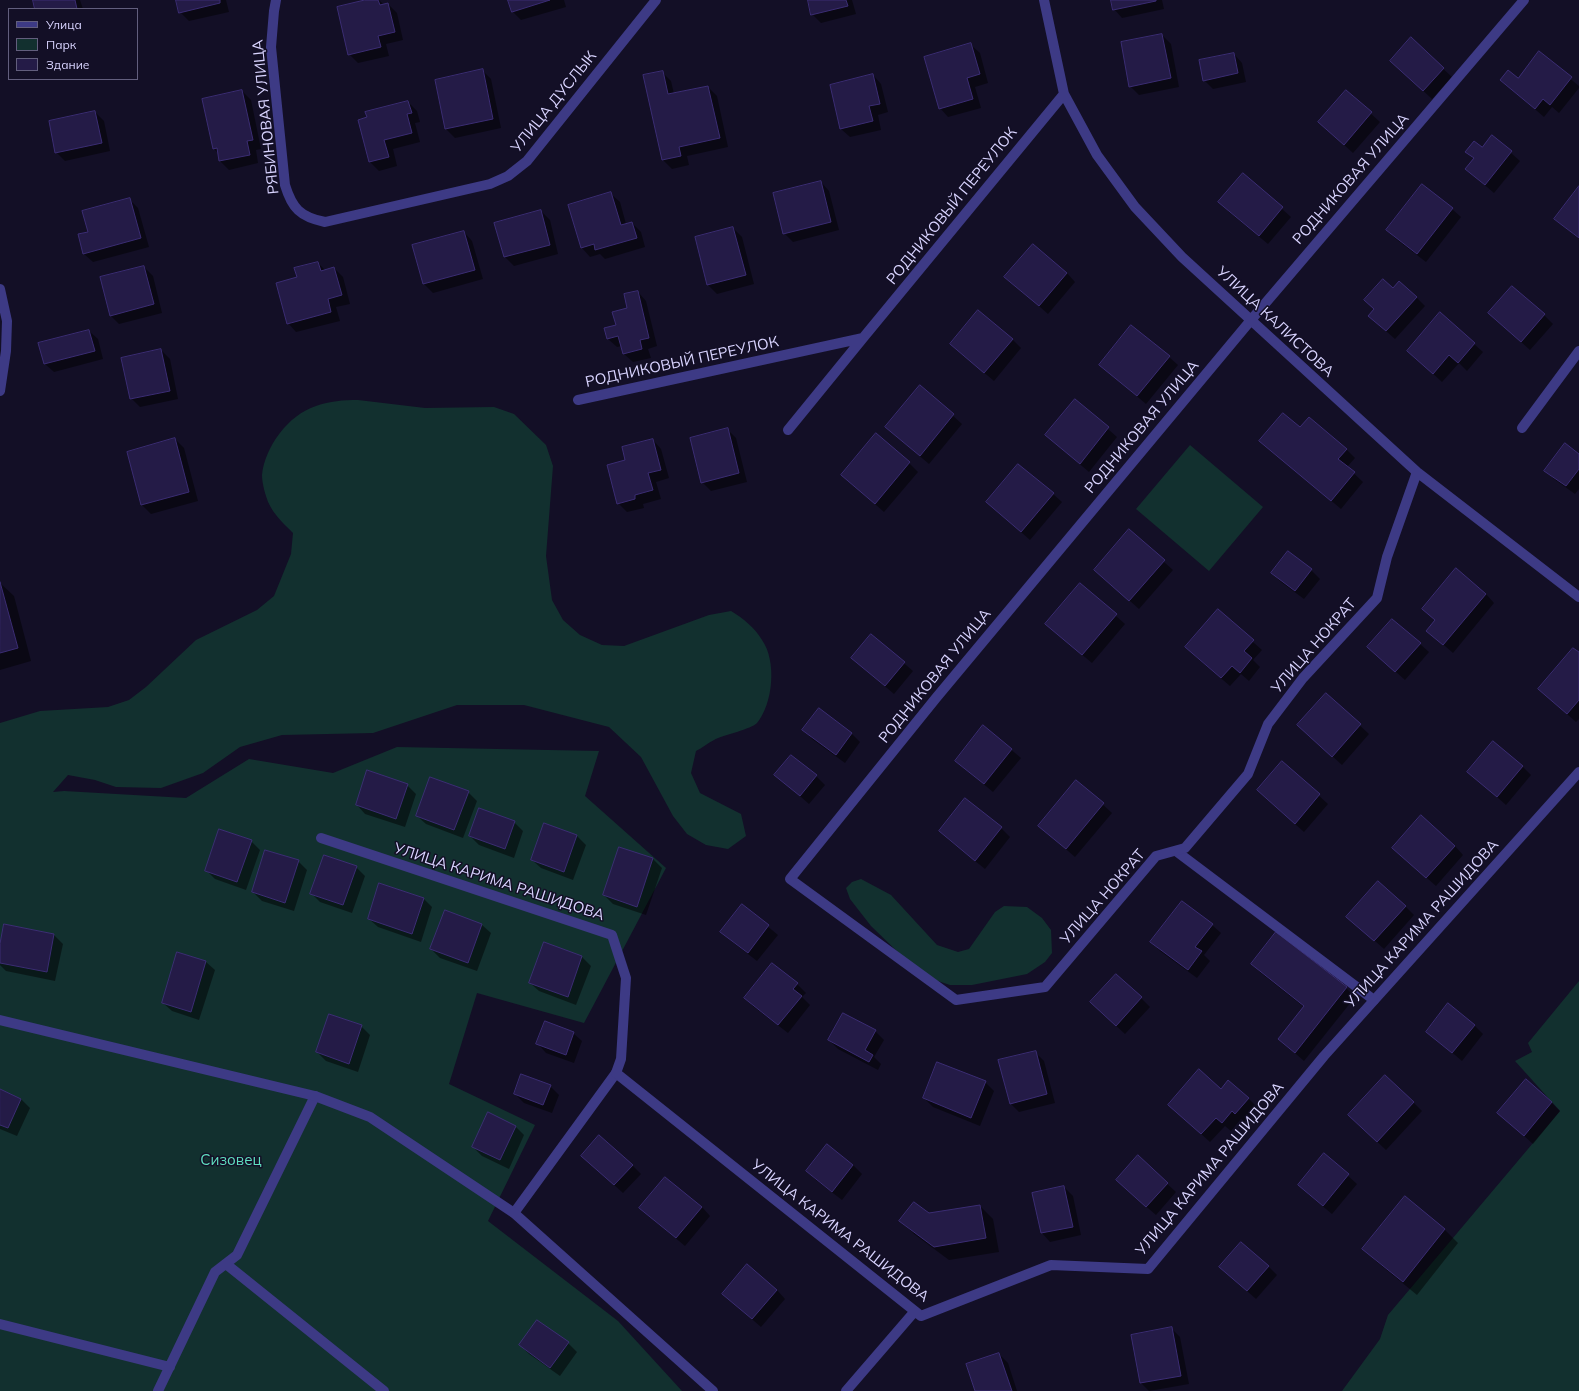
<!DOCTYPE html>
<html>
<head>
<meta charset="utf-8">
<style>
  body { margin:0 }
  #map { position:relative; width:1579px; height:1391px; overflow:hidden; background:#130f26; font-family:Mulish,sans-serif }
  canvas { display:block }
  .legend { position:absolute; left:8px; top:8px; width:130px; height:72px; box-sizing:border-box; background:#130f26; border:1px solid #625e7d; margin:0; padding:5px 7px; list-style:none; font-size:12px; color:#d9d4ff }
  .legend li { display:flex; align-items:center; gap:8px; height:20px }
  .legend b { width:20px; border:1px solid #625e7d }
</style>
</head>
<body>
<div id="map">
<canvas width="1579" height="1391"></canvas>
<ul class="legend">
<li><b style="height:5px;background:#3d3a85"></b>Улица</li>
<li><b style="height:11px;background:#12302f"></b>Парк</li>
<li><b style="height:11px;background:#241b47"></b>Здание</li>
</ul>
</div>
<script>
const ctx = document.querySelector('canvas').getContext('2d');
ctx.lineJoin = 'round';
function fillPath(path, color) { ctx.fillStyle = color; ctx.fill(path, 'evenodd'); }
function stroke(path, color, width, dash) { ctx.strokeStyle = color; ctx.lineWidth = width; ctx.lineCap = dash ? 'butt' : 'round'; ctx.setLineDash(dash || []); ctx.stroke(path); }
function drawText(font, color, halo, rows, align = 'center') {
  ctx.font = font + ' Mulish,sans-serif'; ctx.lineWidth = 3; ctx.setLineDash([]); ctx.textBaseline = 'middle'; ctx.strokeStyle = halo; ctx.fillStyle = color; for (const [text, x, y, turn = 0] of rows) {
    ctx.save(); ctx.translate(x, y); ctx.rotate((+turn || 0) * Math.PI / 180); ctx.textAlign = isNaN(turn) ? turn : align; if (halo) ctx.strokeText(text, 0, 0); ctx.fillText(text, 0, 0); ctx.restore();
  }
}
fillPath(new Path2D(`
  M358,400L425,408L494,407L514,414L546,445L553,466L546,556L552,600L563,620L580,635L602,645L624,646L709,615L731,611C744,619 754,627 762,640C777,661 773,704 757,723C752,729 723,735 714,740C708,743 702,748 696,751L691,773L700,793L741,814L746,836L728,849L706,845L687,834L673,816L641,757L609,727L524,705H457L373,733L282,735L240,747L203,773L161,788L116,787L95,780L68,775L53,792L64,791L186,798L249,759L333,773L397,747L599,751L585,796L666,868L584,1023L477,993L449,1084L535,1125L488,1221L618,1321L682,1391H0V723L40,711L108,707L129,700L146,687L196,640L257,610L274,596L291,554L293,533C282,522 270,511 266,496C264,490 262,481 262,475C265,447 288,415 316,406C330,401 343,400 358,400Z
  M1190,445L1263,507L1209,571L1136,509Z
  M861,879L891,895L937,945L958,952L969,949L995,912L1004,906L1027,907L1042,918L1051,930L1052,953L1045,962L1027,974L972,985H950L929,978L903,957L871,926L850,899L846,888L852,882Z
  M1579,981V1391H1342L1380,1339L1388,1315L1560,1111L1515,1061L1532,1052L1528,1043Z`), '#12302f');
fillPath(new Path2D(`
  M36,0H80L83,9H36Z
  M177,0H226L229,12L189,21L180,12Z
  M369,0H379L384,5L388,4L397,13L403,40L386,44L389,56L358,63L349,54Z
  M509,0H564L566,7L521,20L512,11Z
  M809,0H852L856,14L821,23L812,14Z
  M1112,0H1162L1164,9L1122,18L1114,9Z
  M1162,35L1171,44L1179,87L1139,95L1130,86Z
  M1411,39L1452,77L1432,99L1400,69Z
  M971,45L980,53L988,83L975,87L981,108L948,117L940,108Z
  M1539,53L1579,86V88L1559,113L1552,107L1544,117L1501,80L1518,79Z
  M1234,54L1242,63L1246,82L1213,89L1204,80Z
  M482,70L491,79L501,128L455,138L446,129L436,80Z
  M662,72L671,81L674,94L708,87L717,96L728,147L687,156L689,165L672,169L663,160Z
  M873,75L881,84L888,112L878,115L881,130L850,137L841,129Z
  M242,91L251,100L261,149L256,150L258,163L229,170L220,161L219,154L214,149Z
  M1346,91L1380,122L1353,153L1319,122Z
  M408,102L417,111L420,122L415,123L420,142L393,149L397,166L379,171L370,162L359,120Z
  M95,112L104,121L110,151L65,161L56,152Z
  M1492,136L1520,161L1494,193L1466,169L1474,159L1467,152L1482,149Z
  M1243,174L1291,217L1268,244L1228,211Z
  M821,182L829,191L839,230L793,242L784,233Z
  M1579,187V239L1555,219Z
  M611,194L620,202L626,224L632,223L641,232L645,247L605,259L600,254L590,257L582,248L569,206Z
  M129,199L138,208L149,247L93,262L84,254L89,232Z
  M1452,209L1461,217L1426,262L1396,239L1387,230Z
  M541,211L550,220L558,254L514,266L505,257L496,223Z
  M733,228L742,237L754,284L717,294L708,285Z
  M464,232L472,241L483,279L433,293L424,284L414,246Z
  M318,263L326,271L334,268L343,277L350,304L336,307L340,321L296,332L288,323L298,278Z
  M144,267L153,276L162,313L119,324L110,315Z
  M1067,273L1075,282L1048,314L1006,277Z
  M1393,289L1416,297L1425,306L1395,339L1378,324Z
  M638,292L646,301L657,346L648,349L651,358L633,362L624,354L622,346L617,347L608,339L628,309Z
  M1544,315L1553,324L1530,350L1499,322Z
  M89,331L98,339L103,359L54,372L45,364Z
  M1012,339L1021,348L994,381L960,352Z
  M1474,344L1483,352L1467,371L1459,363L1442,382L1417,359Z
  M161,350L170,359L178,399L140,407L131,398Z
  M1169,357L1178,365L1146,404L1100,365Z
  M920,386L962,424L929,464L895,435Z
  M1075,400L1117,437L1089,472L1055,443Z
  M1300,428L1346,449L1355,458L1347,467L1363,482L1341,509L1261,441Z
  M727,429L736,438L747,482L711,491L702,482Z
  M175,439L184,448L198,501L151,514L142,505L128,452Z
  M653,440L661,449L669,478L656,482L661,499L643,504L644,508L627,512L618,503L626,461Z
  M1579,455V489L1575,494L1554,479L1546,471Z
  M909,463L918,472L884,512L842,475Z
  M1053,494L1062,502L1030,540L987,502Z
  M1129,531L1173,570L1139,609L1095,570Z
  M1288,552L1311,570L1320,579L1304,599L1281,582L1272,573Z
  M0,583L14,596L31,661L0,670Z
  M1080,584L1125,624L1092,663L1055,632Z
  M1486,594L1494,603L1453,653L1437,639L1436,621L1423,609Z
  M1218,611L1262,650L1253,660L1260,667L1249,681L1241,674L1230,686L1195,656Z
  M871,635L913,671L894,694L852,658Z
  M1420,644L1429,652L1405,680L1368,647Z
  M1579,654V719L1576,722L1539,689Z
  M1326,694L1369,734L1342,765L1308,734Z
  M819,709L852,734L860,742L845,763L812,739L804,730Z
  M983,726L1021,758L993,792L956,761Z
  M1282,762L1328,804L1304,832L1267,799Z
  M1522,766L1531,775L1506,805L1469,772Z
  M776,775L816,776L825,785L809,804Z
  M1077,781L1112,813L1075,857L1039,826Z
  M407,785L416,794L405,827L365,814L357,805Z
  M468,792L477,801L463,838L426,824L417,816Z
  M965,800L1001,828L1010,837L985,869L949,840L940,831Z
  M514,822L523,831L514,858L479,845L470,836Z
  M545,824L577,836L586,845L573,880L541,868L532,860Z
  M251,841L260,850L246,890L215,879L206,870Z
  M1455,846L1463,855L1436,886L1402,856Z
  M620,848L653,859L662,868L646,915L613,904L604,895Z
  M298,861L307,870L294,911L262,901L253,892Z
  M356,867L365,876L352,913L320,902L312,894Z
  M423,898L432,907L421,942L378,927L369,919Z
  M742,905L778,935L757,961L730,940L722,931Z
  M1405,906L1414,915L1384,949L1357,925Z
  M445,911L482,925L491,933L477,971L440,958L431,949Z
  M5,925L54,935L63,944L55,981L6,971L0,965V949Z
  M1212,925L1221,933L1204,955L1210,961L1197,978L1160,951L1152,942Z
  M544,943L582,957L591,966L576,1005L539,991L530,983Z
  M206,962L215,970L199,1020L172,1011L163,1003Z
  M1252,964L1346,988L1355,997L1304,1061L1279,1039L1304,1007L1261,973Z
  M797,984L806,993L802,997L810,1005L788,1033L754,1007L745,998Z
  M1141,998L1150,1007L1125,1034L1100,1011Z
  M1474,1025L1483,1034L1462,1061L1427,1031Z
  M361,1026L370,1035L358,1072L326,1061L317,1052Z
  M875,1031L884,1040L874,1057L881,1064L878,1070L838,1049L829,1040Z
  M573,1033L582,1041L574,1063L546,1053L538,1044Z
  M1035,1052L1044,1061L1055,1103L1019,1112L1010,1103Z
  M985,1082L994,1091L980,1126L933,1107L924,1098Z
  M550,1086L559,1095L552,1113L524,1103L515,1094Z
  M0,1090L21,1099L30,1108L17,1136L0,1129Z
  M1221,1090L1248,1098L1257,1107L1244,1122L1241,1119L1231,1131L1225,1126L1210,1142L1169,1105Z
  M1413,1102L1422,1111L1386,1150L1358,1124Z
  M1551,1102L1560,1111L1533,1144L1499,1113Z
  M516,1127L524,1135L509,1169L482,1156L473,1147Z
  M827,1145L853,1165L862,1174L842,1200L816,1180L807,1171Z
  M1325,1155L1357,1184L1332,1214L1308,1194Z
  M1138,1157L1176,1192L1156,1215L1126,1189Z
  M591,1164L632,1165L641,1174L623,1193Z
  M1064,1187L1073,1196L1081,1235L1050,1242L1042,1233Z
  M1405,1198L1445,1230L1458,1243L1417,1295L1377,1262L1364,1249Z
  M980,1206L993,1219L999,1252L949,1260L914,1234L901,1221Z
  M702,1207L710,1216L685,1246L649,1216Z
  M1268,1266L1277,1275L1256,1299L1220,1267Z
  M777,1290L785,1299L761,1327L723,1294Z
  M537,1321L568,1343L577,1352L560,1376L529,1354L520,1345Z
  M1172,1329L1180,1337L1189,1384L1149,1391L1141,1383L1132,1336Z
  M999,1354L1008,1363L1017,1391H976Z`), '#0007');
const building = new Path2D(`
  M33,0H75L77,9H35Z
  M176,0H220V3L179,13Z
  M365,0H378L380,5L388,3L395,32L378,36L381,47L348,55L337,7Z
  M508,0H550L512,12Z
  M808,0H846L848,6L811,15Z
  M1111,0H1156V1L1113,10Z
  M1162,34L1171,78L1129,87L1121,42Z
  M1411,37L1444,68L1423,91L1390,61Z
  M971,43L980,74L967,78L973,99L939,109L924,57Z
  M1539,51L1572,77L1550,105L1543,99L1535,109L1500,80L1508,70L1518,78Z
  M1234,53L1238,73L1203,81L1199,60Z
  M483,69L493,119L445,129L435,80Z
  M663,71L668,94L708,86L720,138L679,147L681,156L662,160L643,75Z
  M873,74L880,104L869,106L873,121L840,129L830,85Z
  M242,90L253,140L247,141L250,155L219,161L217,148L213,149L202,99Z
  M1346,90L1372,112L1344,145L1318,122Z
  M408,101L412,113L407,114L412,133L384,140L389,157L369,162L358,120L367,117L365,112Z
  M95,111L102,143L55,153L49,121Z
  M1492,135L1512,151L1485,185L1465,169L1474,158L1465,152L1474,141L1482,147Z
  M1243,173L1283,207L1259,236L1218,202Z
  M821,181L831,222L783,234L773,193Z
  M1422,184L1453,208L1417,254L1386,230Z
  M1579,186V238L1554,219Z
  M611,192L621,225L632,222L637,238L595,250L594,244L581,248L568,205Z
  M130,198L141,238L83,254L78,234L88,232L82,211Z
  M541,210L550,245L504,257L494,223Z
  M733,227L746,275L707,285L695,237Z
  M464,231L475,270L423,284L412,245Z
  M1033,244L1067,273L1039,306L1004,277Z
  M318,262L321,271L334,267L342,295L328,299L331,312L287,324L276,283L297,277L294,268Z
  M144,266L154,304L110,316L100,277Z
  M1383,279L1393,288L1399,281L1417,297L1386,331L1368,316L1374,309L1364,300Z
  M1512,286L1545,314L1521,342L1488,313Z
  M638,291L649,338L640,340L642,349L623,354L618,336L607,339L604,328L616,325L612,312L627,308L624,294Z
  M978,310L1013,339L984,373L950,344Z
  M1440,312L1475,343L1458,363L1449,355L1433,374L1407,351Z
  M1131,325L1170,356L1137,396L1099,365Z
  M89,330L95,351L44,364L38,343Z
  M161,349L170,391L130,399L121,358Z
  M920,385L954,414L920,456L885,427Z
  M1075,399L1109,427L1080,464L1045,435Z
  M1283,413L1300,427L1309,417L1347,449L1338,459L1355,472L1331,501L1259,441Z
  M728,428L739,473L701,483L690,438Z
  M876,433L910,462L875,504L841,475Z
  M175,438L189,492L141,505L127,452Z
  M653,439L661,470L648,473L653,490L635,495V499L617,504L607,465L625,460L622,447Z
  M1565,443L1579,454V469L1566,486L1544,471Z
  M1018,464L1054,493L1021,532L986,502Z
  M1129,529L1165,560L1129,601L1094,570Z
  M1288,551L1312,569L1295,591L1271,573Z
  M1456,568L1486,594L1443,645L1426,631L1435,620L1422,609Z
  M0,582L18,648L0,653Z
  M1080,583L1117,614L1082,655L1045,624Z
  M1218,609L1254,640L1244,651L1252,658L1240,673L1232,666L1221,678L1185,647Z
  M1392,619L1421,643L1395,672L1367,647Z
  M871,634L905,662L885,686L851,658Z
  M1573,648L1579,652V700L1567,714L1538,689Z
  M1326,693L1361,724L1332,757L1297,725Z
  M819,708L852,733L836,755L802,730Z
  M983,725L1012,749L984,784L955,761Z
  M1493,741L1523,766L1497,797L1467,772Z
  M791,755L817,775L800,796L774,775Z
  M1282,761L1320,794L1295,824L1257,790Z
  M367,770L408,784L396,819L356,805Z
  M430,777L469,791L454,830L416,816Z
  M1076,780L1104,803L1066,849L1038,826Z
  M965,798L1002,827L975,861L939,831Z
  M479,808L515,821L505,849L469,836Z
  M1421,815L1455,846L1426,878L1392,848Z
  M544,823L577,835L564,872L531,860Z
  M219,829L252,840L237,882L205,871Z
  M619,847L653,858L637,907L603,895Z
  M265,850L299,860L285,903L252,892Z
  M324,855L357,866L343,905L310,894Z
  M1378,881L1406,906L1374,941L1346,917Z
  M379,883L424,898L412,934L368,919Z
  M1182,901L1213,924L1195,947L1202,951L1188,970L1150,942Z
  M742,904L769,925L748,953L720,932Z
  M445,910L482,924L468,963L430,949Z
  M4,924L54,934L47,972L0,963V944Z
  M1276,932L1347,987L1295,1053L1278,1039L1304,1006L1251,964Z
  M544,942L582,956L568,997L529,983Z
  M177,952L206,961L191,1012L162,1003Z
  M772,963L798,983L793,989L802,996L778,1025L744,998Z
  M1116,974L1142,997L1116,1026L1090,1002Z
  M1448,1003L1475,1025L1452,1053L1426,1032Z
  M843,1013L876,1030L865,1050L873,1055L869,1062L828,1040Z
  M329,1014L362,1025L349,1064L316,1052Z
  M545,1021L574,1032L566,1055L536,1044Z
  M1036,1051L1047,1094L1010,1104L998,1060Z
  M937,1062L986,1081L971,1118L923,1098Z
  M1199,1069L1221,1089L1228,1080L1249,1098L1235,1114L1232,1111L1222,1123L1216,1118L1201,1134L1168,1105Z
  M521,1074L551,1085L543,1105L514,1094Z
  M1385,1075L1414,1102L1377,1142L1348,1115Z
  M1526,1079L1552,1102L1524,1136L1497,1113Z
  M0,1089L21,1099L8,1128L0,1125Z
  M488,1112L516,1126L500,1160L472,1147Z
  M599,1135L633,1165L614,1185L581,1156Z
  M827,1144L853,1165L832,1192L806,1171Z
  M1324,1153L1349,1174L1323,1206L1298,1185Z
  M1138,1155L1168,1183L1146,1207L1116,1180Z
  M665,1177L702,1207L676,1238L639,1208Z
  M1064,1186L1073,1227L1041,1233L1032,1193Z
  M1405,1196L1445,1229L1403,1282L1362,1249Z
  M914,1202L929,1213L980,1205L986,1238L934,1247L899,1221Z
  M1241,1242L1269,1266L1247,1291L1219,1267Z
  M747,1264L777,1290L752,1319L722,1294Z
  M537,1320L569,1342L550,1368L519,1345Z
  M1172,1327L1181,1376L1140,1383L1131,1335Z
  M999,1353L1012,1391H975L966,1364Z`);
fillPath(building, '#241b47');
stroke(building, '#3b2d73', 1);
stroke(new Path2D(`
  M1176,851L1374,1000
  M514,1213L616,1073
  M226,1264L384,1391
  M0,1324L170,1367
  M158,1391L215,1272L237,1255L315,1096`), '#3d3a85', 10);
stroke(new Path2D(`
  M276,0L274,11L271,47L285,185C292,208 300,217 325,222L490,184L508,176L527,161L656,0
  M1044,0L1064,94L1097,155L1135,207L1182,257L1417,472L1579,597
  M0,289L7,321L6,351L0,391
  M578,400L863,338L1064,94
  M1522,428L1579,351
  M788,430L863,338
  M1417,472L1387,557L1377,598L1303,678L1268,724L1248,774L1185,848L1156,856L1045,987L956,1000L790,879L936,698L1251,320L1524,0
  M321,838L612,935L626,978L621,1059L616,1073L921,1316L1051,1265L1148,1269L1324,1056L1579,772
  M0,1020L315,1096L370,1117L514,1213L713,1391
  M846,1391L915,1311`), '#3d3a85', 10);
drawText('15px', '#d9d4ff', '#130f26', [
  ["УЛИЦА ДУСЛЫК",554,102,-51],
  ["РЯБИНОВАЯ УЛИЦА",266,117,-96],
  ["РОДНИКОВАЯ УЛИЦА",1351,179,-49],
  ["РОДНИКОВЫЙ ПЕРЕУЛОК",952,206,-51],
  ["УЛИЦА КАЛИСТОВА",1275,322,43],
  ["РОДНИКОВЫЙ ПЕРЕУЛОК",682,362,-12],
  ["РОДНИКОВАЯ УЛИЦА",1142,427,-50],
  ["УЛИЦА НОКРАТ",1314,646,-49],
  ["РОДНИКОВАЯ УЛИЦА",935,676,-51],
  ["УЛИЦА КАРИМА РАШИДОВА",499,882,18],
  ["УЛИЦА НОКРАТ",1103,897,-49],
  ["УЛИЦА КАРИМА РАШИДОВА",1422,924,-48],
  ["УЛИЦА КАРИМА РАШИДОВА",1210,1169,-50],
  ["УЛИЦА КАРИМА РАШИДОВА",840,1231,38]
]);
drawText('15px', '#5fe0c0', '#130f26', [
  ["Сизовец",231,1160]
]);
</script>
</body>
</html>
